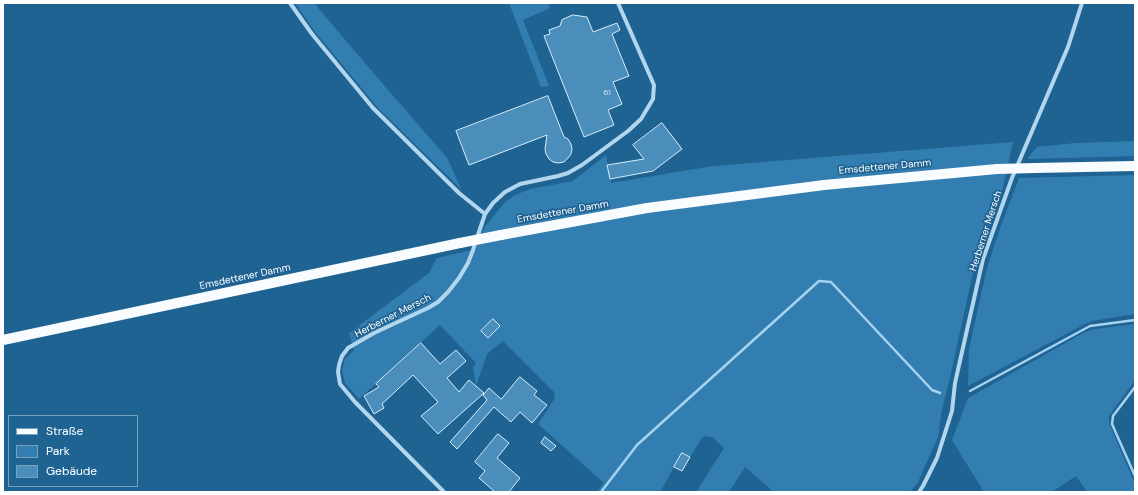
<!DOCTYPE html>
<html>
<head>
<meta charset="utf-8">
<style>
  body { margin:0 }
  #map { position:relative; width:1138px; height:495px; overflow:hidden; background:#1f6393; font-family:"DM Sans",sans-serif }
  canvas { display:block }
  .frame { position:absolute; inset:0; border:4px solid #fff; pointer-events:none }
  .legend { position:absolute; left:8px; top:415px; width:130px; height:72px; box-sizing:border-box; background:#1f6393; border:1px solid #79a1be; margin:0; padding:5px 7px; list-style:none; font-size:12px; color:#fff }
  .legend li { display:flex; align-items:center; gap:8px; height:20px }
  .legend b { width:20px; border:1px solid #79a1be }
</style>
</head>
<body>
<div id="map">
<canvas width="1138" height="495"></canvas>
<div class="frame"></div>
<ul class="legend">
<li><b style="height:5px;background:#f8fcff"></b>Straße</li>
<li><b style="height:11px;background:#337eb0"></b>Park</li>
<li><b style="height:11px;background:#4c8ebb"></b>Gebäude</li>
</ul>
</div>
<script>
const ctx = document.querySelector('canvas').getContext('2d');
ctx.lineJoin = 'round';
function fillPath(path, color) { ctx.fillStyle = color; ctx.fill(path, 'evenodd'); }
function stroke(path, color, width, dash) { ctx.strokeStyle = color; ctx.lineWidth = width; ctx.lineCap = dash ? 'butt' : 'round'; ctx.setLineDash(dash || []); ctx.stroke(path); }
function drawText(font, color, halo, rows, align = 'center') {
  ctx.font = font + ' "DM Sans",sans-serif'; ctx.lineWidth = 3.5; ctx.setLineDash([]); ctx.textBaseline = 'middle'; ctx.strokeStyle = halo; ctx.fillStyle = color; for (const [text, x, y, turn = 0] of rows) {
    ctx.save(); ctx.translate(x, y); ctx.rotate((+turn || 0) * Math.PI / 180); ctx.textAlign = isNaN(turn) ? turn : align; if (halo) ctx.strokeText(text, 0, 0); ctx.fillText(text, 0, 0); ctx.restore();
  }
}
fillPath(new Path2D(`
  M295,3H314L364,62L447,158L462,190L378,108L316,33Z
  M509,3H548L550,8L523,20L549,86L541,87Z
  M1135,141V156L1027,159L1037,147L1076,143Z
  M1013,142L1001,196L985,234L974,268L949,382L942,409L938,437L918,482L910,492H774L745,467L729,492H696L724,448L712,437L704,436L700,441L690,457L682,453L660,492H597L604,483L538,424L555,398L554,392L503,341L487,354L476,386L473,367L476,363L440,325L359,399L345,383L342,370L345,359L354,350L349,333L429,273L437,258L476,249L484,228L505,202L515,195L530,189L573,181L606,155L611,183L713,166Z
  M1135,175V314L1092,321L1083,325L968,386L969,349L987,268L1000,228L1019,178Z
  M1135,324V380L1109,416V423L1135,484V492H1087L1076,476L1052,492H984L952,440L968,398L1085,332L1095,329Z`), '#337eb0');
stroke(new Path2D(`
  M1135,387L1113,416L1112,424L1135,476
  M970,391L1090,326L1135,320
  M601,492L637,445L819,281L831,282L932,390L940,393`), '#a5d2ef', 2.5);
const building = new Path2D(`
  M573,15L587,17L593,32L617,23L620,30L612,34L629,76L613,82L622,104L608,110L614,125L584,137L544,36L550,34L549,30L560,26L562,20Z
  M548,96L564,137L568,139L571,144L572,149L571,154L568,158L564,162L558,163L553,162L549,159L546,154L545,149L547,135L469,165L456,131Z
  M662,123L682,149L653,171L610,179L607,165L644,159L633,145Z
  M493,319L500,326L488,338L481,331Z
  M421,343L440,364L456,350L466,361L447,378L459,392L469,380L484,393L438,434L421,416L438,402L413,375L382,404L384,408L374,414L364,396L379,387L376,384Z
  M520,377L537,391L534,395L547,405L532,423L520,412L511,422L494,407L457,449L450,442L487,400L483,395L489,388L501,399Z
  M498,434L509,443L497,458L520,478L509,492H495L479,478L485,471L475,462Z
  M545,437L556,446L551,451L541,443Z
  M682,453L690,457L682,471L674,467Z`);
fillPath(building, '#4c8ebb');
stroke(building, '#d7ecfa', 1);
stroke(new Path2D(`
  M290,3L312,34L373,108L459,193L485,214
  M444,492L355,402L340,384L338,372L339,365L342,356L348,348L374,333L428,308L438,302L448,292L459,278L468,263L473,250L485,214L493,203L505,192L520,184L558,176L568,173L582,165L628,131L641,119L653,99L654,85L618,3
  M919,492L923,486L937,458L952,411L955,383L983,259L1012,178L1068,47L1082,3`), '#b1d6ee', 4);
stroke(new Path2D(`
  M1035,168L1135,166
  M501,235L647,208L824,185L997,169
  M3,340L460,243`), '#f8fcff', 10);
stroke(new Path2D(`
  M997,169L1035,168
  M460,243L501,235`), '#f8fcff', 10);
drawText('8px', '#d2e3ee', null, [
  ["61",607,93]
]);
drawText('10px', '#fff', '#1f6393', [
  ["Emsdettener Damm",885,167,-5],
  ["Emsdettener Damm",563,212,-10],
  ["Herberner Mersch",986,231,-72],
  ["Emsdettener Damm",245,277,-12],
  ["Herberner Mersch",393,316,-27]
]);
</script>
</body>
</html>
